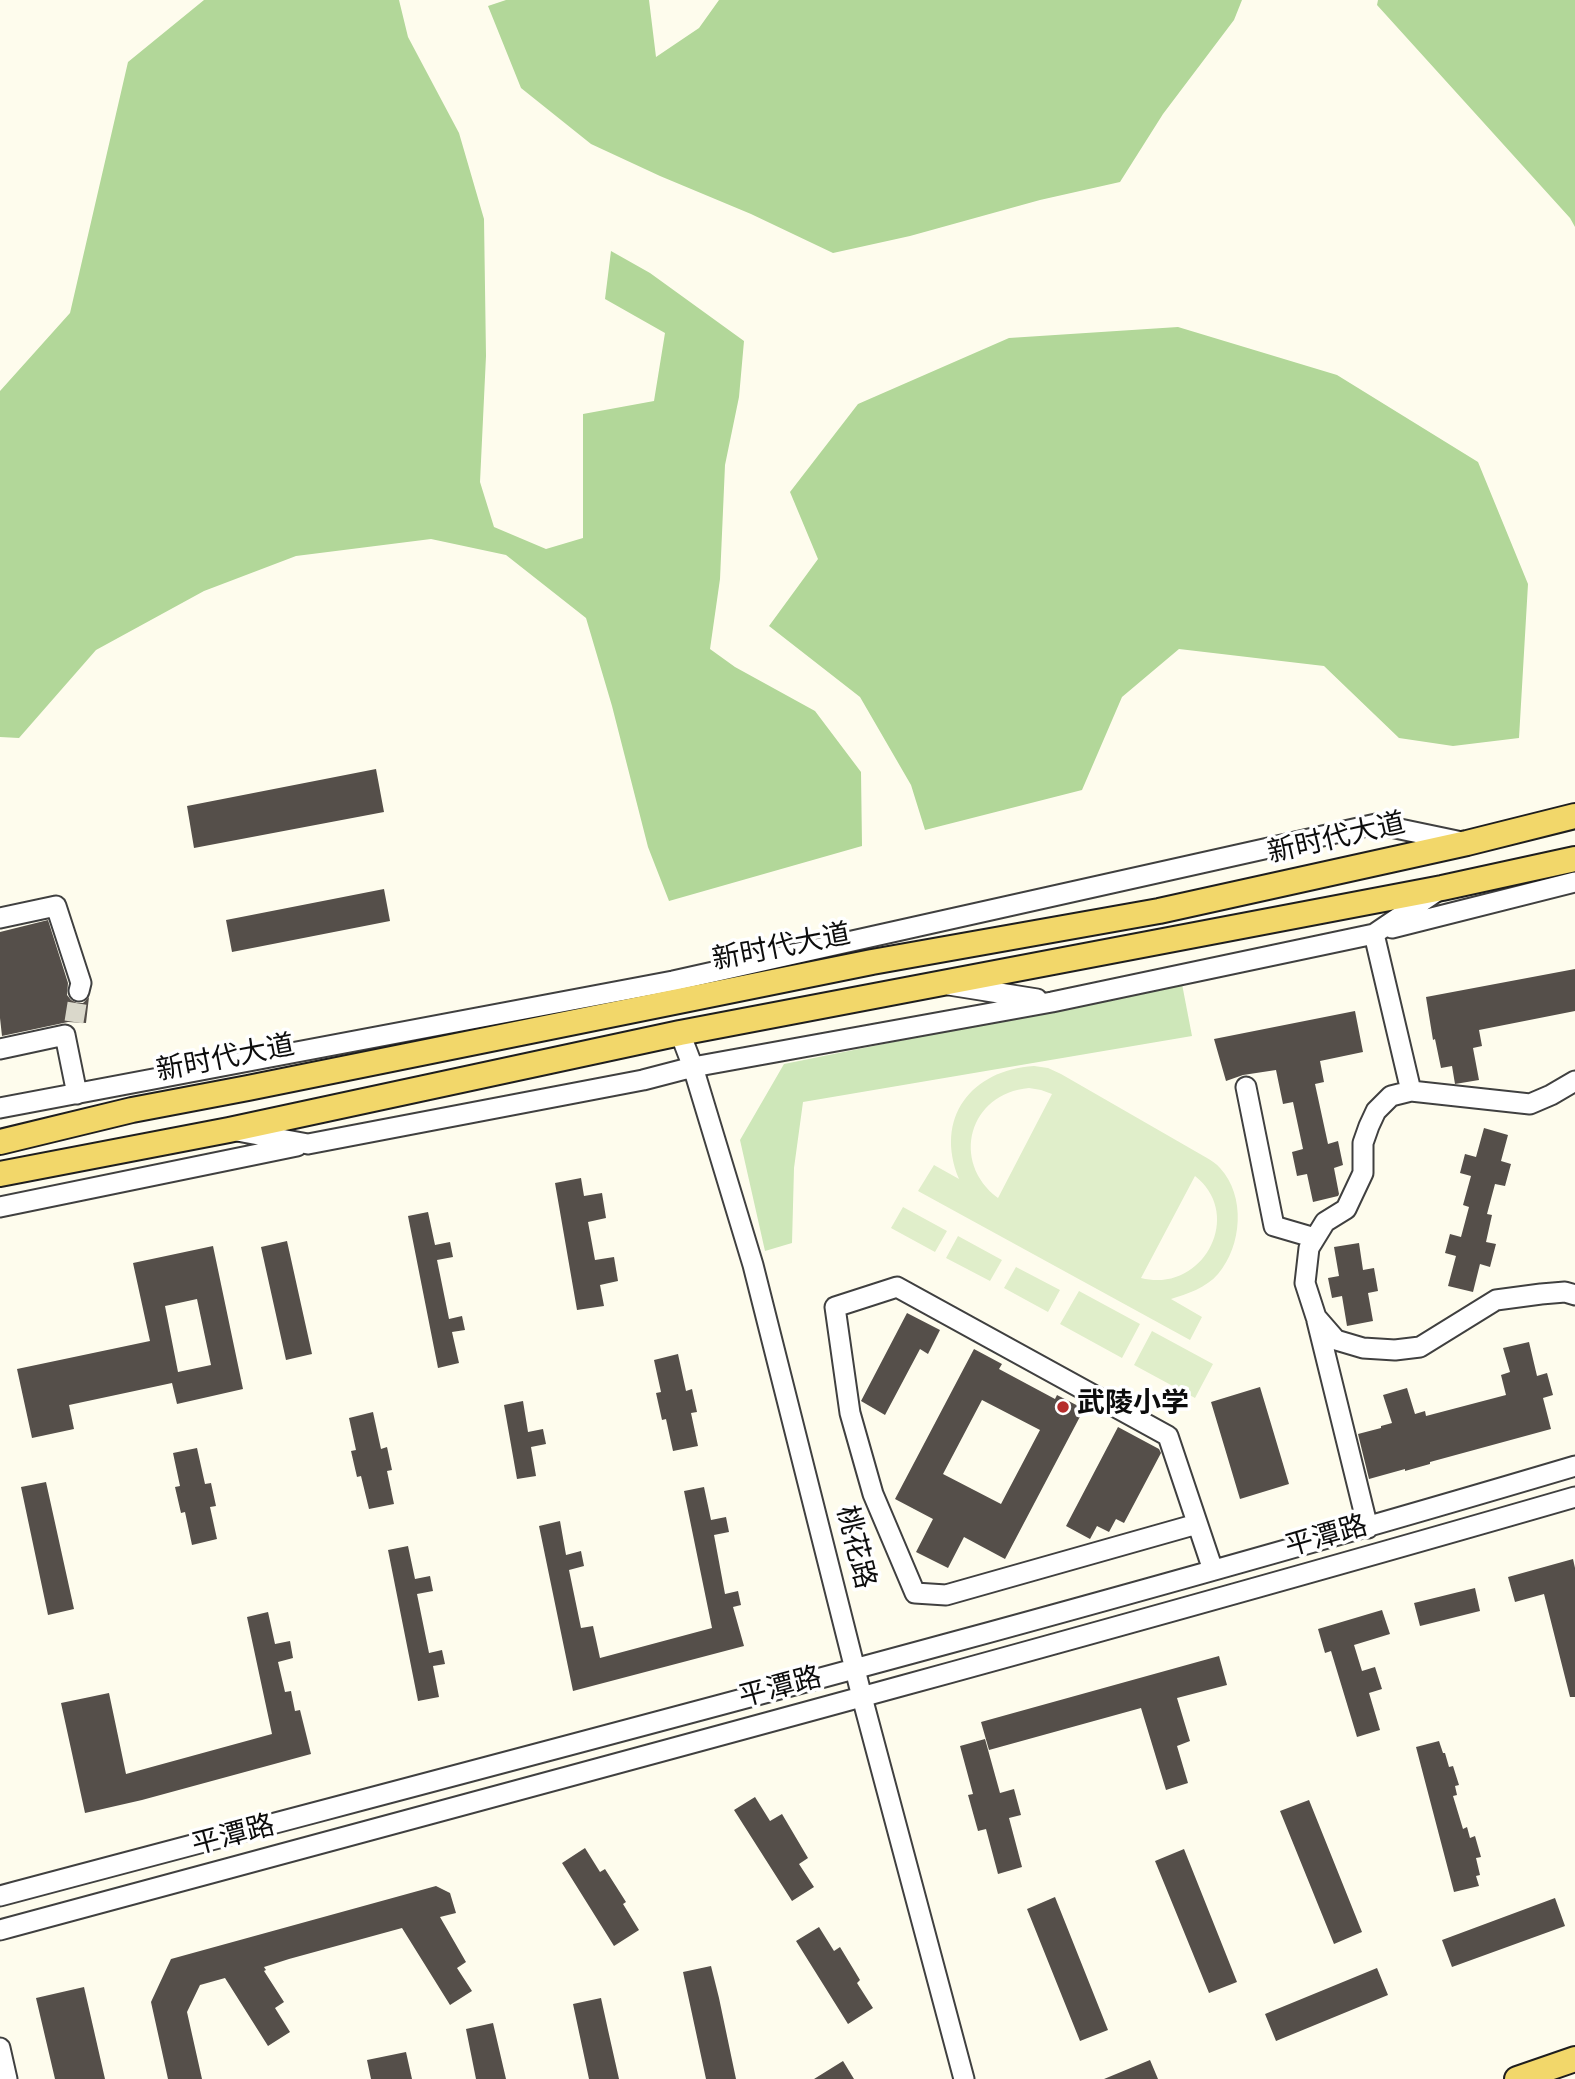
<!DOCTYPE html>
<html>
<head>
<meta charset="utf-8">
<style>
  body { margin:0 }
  canvas { display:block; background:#fefced }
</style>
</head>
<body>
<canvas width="1575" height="2079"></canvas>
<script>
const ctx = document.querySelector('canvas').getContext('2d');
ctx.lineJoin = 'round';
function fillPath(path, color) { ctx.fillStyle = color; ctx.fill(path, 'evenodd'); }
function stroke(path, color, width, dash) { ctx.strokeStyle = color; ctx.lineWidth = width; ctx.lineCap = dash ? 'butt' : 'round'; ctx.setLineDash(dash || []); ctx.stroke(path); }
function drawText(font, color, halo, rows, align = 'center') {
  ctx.font = font + ' Spectral,"Noto Sans SC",serif'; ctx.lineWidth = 7; ctx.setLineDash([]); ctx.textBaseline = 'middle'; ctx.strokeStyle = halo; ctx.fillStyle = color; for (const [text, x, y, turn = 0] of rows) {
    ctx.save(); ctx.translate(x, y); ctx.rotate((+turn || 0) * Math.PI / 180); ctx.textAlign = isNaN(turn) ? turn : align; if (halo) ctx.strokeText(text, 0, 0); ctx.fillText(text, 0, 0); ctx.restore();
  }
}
fillPath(new Path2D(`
  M1182,984L1192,1036L803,1102L794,1168L792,1243L765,1251L740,1140L784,1064Z`), '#cee7b9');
fillPath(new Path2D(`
  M204,0H399L408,37L459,133L484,219L486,356L480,482L494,527L546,549L583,538V414L654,401L665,333L605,299L611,251L650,273L744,341L739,397L725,465L720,579L710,649L735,667L815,711L861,772L862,846L669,901L648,847L612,706L586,618L506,555L431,539L296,556L204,591L96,650L19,738L0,737V391L70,313L128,62Z
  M506,0H649L656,57L699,28L719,0H1242L1234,20L1163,114L1120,182L1040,200L910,236L833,253L751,214L660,176L591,144L521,88L488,6Z
  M1378,0H1575V227L1570,218L1377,5Z
  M1178,327L1337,375L1478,462L1528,584L1519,738L1453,746L1399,738L1324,666L1179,649L1122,697L1082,790L925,830L911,785L860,697L769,626L818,559L790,492L858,404L1009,338Z`), '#b2d799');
fillPath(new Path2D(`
  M1034,1066L1048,1068L1061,1074L1207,1158C1212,1161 1217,1164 1220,1168C1246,1196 1242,1246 1218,1274C1206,1288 1187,1294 1171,1299L1202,1317L1190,1340L918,1191L934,1165L959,1179C934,1118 971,1070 1034,1066ZM1029,1088L1041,1090L1052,1094L998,1198C950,1162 969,1093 1029,1088ZM1195,1176C1245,1215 1203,1294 1141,1278Z
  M903,1207L947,1231L935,1252L891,1228Z
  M958,1236L1002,1260L990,1281L946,1258Z
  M1016,1267L1060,1290L1048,1312L1004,1288Z
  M1079,1291L1140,1324L1122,1358L1060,1324Z
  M1152,1331L1213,1364L1195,1398L1134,1365Z`), '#e0eeca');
fillPath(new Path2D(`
  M376,769L384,812L194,848L187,806Z
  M384,889L390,921L232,952L226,920Z
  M48,920L68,983L67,995L71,1000L77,1003H83L89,997L86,1023L68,1022L2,1036L0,1018V932Z
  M1575,969V1011L1479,1030L1482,1046L1473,1048L1479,1080L1455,1084L1452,1066L1441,1068L1435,1039L1433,1040L1426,997Z
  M1355,1011L1363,1052L1320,1061L1324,1082L1315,1084L1328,1144L1338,1141L1343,1165L1334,1168L1339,1194L1338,1196L1313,1202L1307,1174L1297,1176L1292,1152L1303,1149L1293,1102L1283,1104L1276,1070L1243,1075L1226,1081L1214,1039Z
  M1484,1128L1508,1135L1501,1161L1511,1164L1505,1186L1495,1184L1487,1214L1492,1215L1486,1242L1496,1244L1490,1267L1480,1264L1473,1292L1448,1286L1456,1256L1445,1253L1450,1234L1461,1237L1469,1207L1463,1205L1471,1176L1460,1173L1465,1154L1476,1157Z
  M581,1178L584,1196L602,1193L606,1218L588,1222L595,1260L614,1257L618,1281L600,1285L604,1306L577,1310L555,1183Z
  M428,1212L435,1245L450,1242L453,1257L437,1260L449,1319L462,1316L465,1330L452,1332L459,1363L438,1368L408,1216Z
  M287,1241L312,1354L286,1360L261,1247Z
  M1359,1243L1363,1270L1374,1268L1378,1291L1368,1293L1373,1321L1347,1326L1342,1296L1332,1298L1328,1278L1339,1276L1334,1247Z
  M213,1246L243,1389L177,1404L172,1383L69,1405L74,1429L32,1438L17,1369L150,1341L133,1263ZM197,1299L211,1365L178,1372L165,1306Z
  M907,1313L940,1330L928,1354L920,1349L885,1415L861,1401Z
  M1529,1342L1537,1376L1547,1373L1553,1395L1543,1398L1551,1429L1430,1462V1464L1405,1471V1469L1369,1479L1358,1434L1381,1428V1426L1392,1423L1383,1395L1407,1388L1415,1414L1425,1411L1426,1416L1506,1395L1501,1375L1510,1372L1503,1348Z
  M974,1349L1002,1364L999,1369L1055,1399L1057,1395L1084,1409L1005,1559L964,1537L948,1568L916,1552L933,1519L895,1499ZM982,1400L1040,1430L1001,1504L943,1474Z
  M678,1354L686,1391L692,1389L697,1412L691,1413L698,1446L673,1451L666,1419L662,1420L656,1393L661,1392L654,1360Z
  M1260,1387L1289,1484L1240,1499L1211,1402Z
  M523,1401L528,1432L543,1429L546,1444L531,1447L536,1476L517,1479L504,1405Z
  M373,1412L381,1449L387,1447L392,1470L387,1471L394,1504L369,1509L361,1476L357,1477L351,1451L356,1450L349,1418Z
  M1118,1427L1159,1449L1161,1453L1124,1523L1116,1519L1109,1532L1097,1526L1090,1539L1066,1526Z
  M197,1448L205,1484L211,1483L216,1506L210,1507L217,1539L192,1545L185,1512L181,1513L175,1487L180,1486L173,1453Z
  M46,1482L74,1609L48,1615L21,1487Z
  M704,1487L711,1520L726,1517L729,1532L714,1535L725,1594L738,1591L741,1605L733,1607L744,1646L573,1691L539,1526L560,1521L566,1555L581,1551L584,1566L569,1570L581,1628L593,1626L600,1658L712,1628L684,1491Z
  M408,1546L415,1579L430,1576L433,1591L417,1594L429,1653L442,1650L445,1664L433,1666L439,1697L418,1701L388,1550Z
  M1573,1559L1575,1568V1697H1570L1544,1594L1515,1602L1508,1577Z
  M1475,1588L1480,1611L1420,1626L1414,1603Z
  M1382,1610L1390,1634L1354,1645L1362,1671L1375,1667L1382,1689L1369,1693L1380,1730L1357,1737L1331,1651L1325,1653L1318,1629Z
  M268,1612L275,1644L290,1641L293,1658L278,1662L285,1692L291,1691L295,1711L300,1710L311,1754L142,1800L85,1813L61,1703L109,1693L126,1774L272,1734L247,1617Z
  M1219,1656L1227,1685L1177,1698L1190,1741L1177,1746L1188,1783L1166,1790L1141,1708L989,1750L981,1722Z
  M985,1739L1000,1793L1014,1789L1021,1815L1009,1818L1022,1867L998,1874L986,1829L978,1831L968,1795L973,1794L960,1746Z
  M1439,1741L1443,1753H1445L1449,1767L1453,1766L1459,1785L1455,1786L1457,1795L1453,1796L1463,1829L1467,1827L1470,1838L1475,1836L1481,1857L1476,1858L1480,1875L1476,1876L1479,1886L1454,1892L1416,1747Z
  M755,1797L770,1821L782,1814L808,1858L799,1864L814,1887L792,1901L734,1810Z
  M1309,1800L1362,1932L1334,1944L1280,1811Z
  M585,1848L600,1872L605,1869L626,1902L623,1904L639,1930L614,1946L562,1863Z
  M1184,1849L1237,1982L1209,1993L1155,1861Z
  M436,1886L450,1893L456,1913L440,1917L466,1962L457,1968L472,1991L450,2005L402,1928L289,1959L264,1967L266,1970L264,1971L284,2002L275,2008L290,2032L268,2046L225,1978L200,1985L187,2012L202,2079H168L151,2002L171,1959Z
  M1055,1897L1108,2030L1080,2041L1027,1909Z
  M1555,1898L1565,1926L1452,1967L1442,1940Z
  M819,1927L834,1951L840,1947L860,1980L857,1983L873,2008L848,2024L796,1941Z
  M711,1966L719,1998L736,2079H706L683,1972Z
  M1377,1968L1388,1995L1276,2041L1265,2014Z
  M84,1987L105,2079H55L36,1998Z
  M601,1998L608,2030L619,2079H589L573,2004Z
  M493,2023L506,2079H476L466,2029Z
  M406,2052L412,2079H371L367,2060Z
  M1150,2060L1158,2079H1104Z
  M843,2061L854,2079H814Z`), '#554f4a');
stroke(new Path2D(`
  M74,1022L79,991`), '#dad8cb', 19, [19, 10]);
const minor = new Path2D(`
  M0,918L56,906L81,983L79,991
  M1392,928L1575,882
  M1374,934L1411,1091
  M949,985L1037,999
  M680,1033L693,1067L753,1265L862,1697L964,2079
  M0,1049L65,1035L77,1094
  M1575,1081L1551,1095L1530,1104L1411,1091L1391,1096L1376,1111L1369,1126L1363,1143V1173L1346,1209L1325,1222L1309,1248L1305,1283L1316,1317L1336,1340L1363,1348L1395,1350L1420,1347L1496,1300L1541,1294L1565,1292L1575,1295
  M1246,1087L1274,1226L1315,1238
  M0,1108L673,981L1376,824L1462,842
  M237,1131L308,1144L643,1080L693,1067L1052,1002L1374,934L1436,892
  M0,1207L297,1146
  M1317,1321L1368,1528
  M1197,1524L946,1595L915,1593L873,1494L850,1413L835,1307L897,1287L1168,1436L1213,1570
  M0,1896C526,1756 1053,1621 1575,1466
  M0,1930C526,1788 1052,1648 1575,1497
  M0,2048L7,2079`);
const major = new Path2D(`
  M0,1142L132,1110L248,1088L872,962L1159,911L1467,843L1575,816
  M0,1174L229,1130L680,1033L1442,888L1575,859
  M1517,2079L1575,2059`);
stroke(minor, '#404040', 23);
stroke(major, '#1e1e1e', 28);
stroke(minor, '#fff', 19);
stroke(major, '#f2d76a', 24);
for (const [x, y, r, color] of [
  [1063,1407,7,"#b62c2c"]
]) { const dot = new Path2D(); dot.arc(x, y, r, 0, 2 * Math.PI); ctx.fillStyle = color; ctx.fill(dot); stroke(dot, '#fff', 2.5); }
drawText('28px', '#0d0d0d', '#fff', [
  ["新时代大道",1337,841,-13],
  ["新时代大道",782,950,-11],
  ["新时代大道",226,1061,-11],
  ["平潭路",1327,1539,-16],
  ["桃花路",853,1548,76],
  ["平潭路",781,1690,-15],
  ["平潭路",234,1838,-15]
]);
drawText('bold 28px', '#0d0d0d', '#fff', [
  ["武陵小学",1077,1407]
], 'left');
</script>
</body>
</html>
